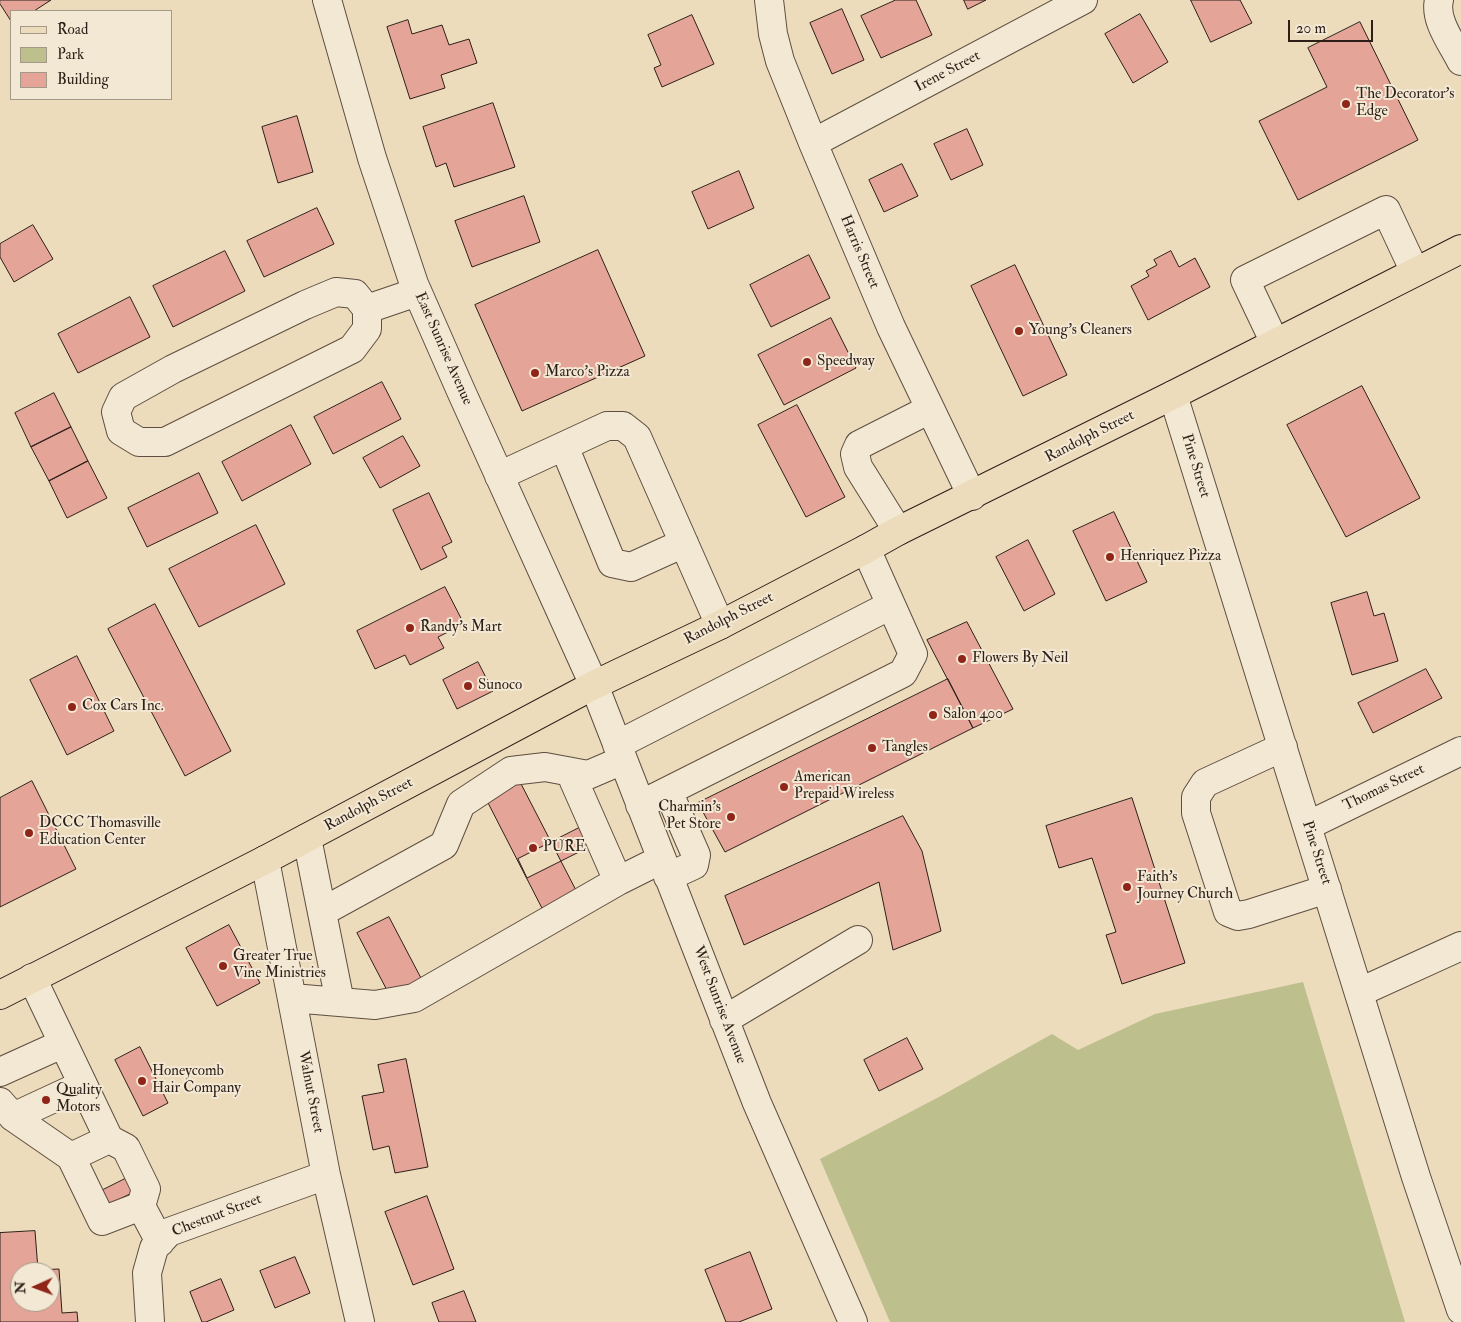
<!DOCTYPE html>
<html>
<head>
<meta charset="utf-8">
<style>
  body { margin:0 }
  #map { position:relative; width:1461px; height:1322px; overflow:hidden; background:#ecdcbc; font-family:"IM FELL Double Pica",serif }
  canvas { display:block }
  .legend { position:absolute; left:10px; top:10px; width:162px; height:90px; box-sizing:border-box; background:#f3e8d3; border:1px solid #a49888; margin:0; padding:6px 9px; list-style:none; font-size:15px; color:#2d1f18 }
  .legend li { display:flex; align-items:center; gap:10px; height:25px }
  .legend b { width:25px; border:1px solid #a49888 }
  .north { position:absolute; left:10px; top:1262px; width:50px; height:50px; box-sizing:border-box; background:#f3e8d3; border:1px solid #a49888; border-radius:50%; rotate:268deg; font-size:14px; font-weight:700; line-height:20px; text-align:center; color:#2d1f18 }
  .north::after { content:''; display:block; margin:auto; width:18px; height:22px; background:#8f2418; clip-path:polygon(50% 0,100% 100%,50% 72%,0 100%) }
  .scale { position:absolute; left:1288px; top:20px; width:85px; height:22px; box-sizing:border-box; border:2px solid #2d1f18; border-top:0; padding-left:6px; font-size:15px; line-height:18px; white-space:nowrap; color:#2d1f18; -webkit-text-stroke:4px #f3e8d3; paint-order:stroke }
</style>
</head>
<body>
<div id="map">
<canvas width="1461" height="1322"></canvas>
<ul class="legend">
<li><b style="height:6px;background:#ecdcbc"></b>Road</li>
<li><b style="height:14px;background:#bdbf8d"></b>Park</li>
<li><b style="height:14px;background:#e5a498"></b>Building</li>
</ul>
<div class="north">N</div>
<div class="scale">20 m</div>
</div>
<script>
const ctx = document.querySelector('canvas').getContext('2d');
ctx.lineJoin = 'round';
function fillPath(path, color) { ctx.fillStyle = color; ctx.fill(path, 'evenodd'); }
function stroke(path, color, width, dash) { ctx.strokeStyle = color; ctx.lineWidth = width; ctx.lineCap = dash ? 'butt' : 'round'; ctx.setLineDash(dash || []); ctx.stroke(path); }
function drawText(font, color, halo, rows, align = 'center') {
  ctx.font = font + ' "IM FELL Double Pica",serif'; ctx.lineWidth = 4; ctx.setLineDash([]); ctx.textBaseline = 'middle'; ctx.strokeStyle = halo; ctx.fillStyle = color; for (const [text, x, y, turn = 0] of rows) {
    ctx.save(); ctx.translate(x, y); ctx.rotate((+turn || 0) * Math.PI / 180); ctx.textAlign = isNaN(turn) ? turn : align; if (halo) ctx.strokeText(text, 0, 0); ctx.fillText(text, 0, 0); ctx.restore();
  }
}
fillPath(new Path2D(`
  M1303,982L1405,1322H890L820,1159L939,1097L1052,1034L1078,1050L1155,1014Z`), '#bdbf8d');
const building = new Path2D(`
  M0,0H51L34,11H11V21L0,4Z
  M896,0H916L932,35L881,58L861,16Z
  M964,0H986L968,9Z
  M1191,0H1240L1252,23L1211,42Z
  M842,9L864,60L832,74L810,23Z
  M1140,14L1168,62L1133,83L1105,34Z
  M692,15L714,64L662,87L654,68L661,65L648,35Z
  M408,20L412,34L442,25L449,45L469,39L477,63L441,75L445,88L410,99L387,27Z
  M1360,22L1418,140L1298,200L1259,121L1327,87L1308,48Z
  M493,103L515,167L454,187L446,163L436,167L423,127Z
  M297,116L313,172L278,183L262,127Z
  M967,129L983,165L951,180L934,144Z
  M902,164L918,196L884,212L869,180Z
  M739,171L754,208L708,229L692,192Z
  M524,196L540,242L472,267L455,221Z
  M317,208L334,244L264,277L247,241Z
  M33,225L53,259L14,282L0,257V244Z
  M598,250L645,356L522,411L475,305Z
  M225,251L245,291L173,327L153,286Z
  M1171,251L1179,267L1195,258L1210,287L1148,320L1131,286L1149,276L1146,271L1157,265L1154,260Z
  M809,255L830,298L771,327L750,285Z
  M1015,265L1067,375L1023,396L971,286Z
  M130,297L150,337L78,373L58,334Z
  M831,318L856,368L784,405L758,355Z
  M382,382L401,419L333,454L314,417Z
  M1362,386L1420,498L1346,537L1287,425Z
  M54,393L71,427L31,447L15,413Z
  M797,405L845,497L806,517L758,425Z
  M291,425L311,464L242,501L222,462Z
  M71,427L88,461L49,481L31,447Z
  M403,436L420,466L380,488L363,458Z
  M88,461L107,498L67,518L49,481Z
  M199,473L218,513L147,547L128,508Z
  M429,493L452,542L442,547L447,557L421,570L393,510Z
  M1114,512L1147,582L1106,601L1073,531Z
  M256,525L285,584L199,627L169,569Z
  M1028,540L1055,594L1024,611L996,557Z
  M445,587L464,624L438,637L444,648L410,665L405,655L375,669L357,631Z
  M1367,592L1374,616L1384,613L1398,661L1352,675L1331,603Z
  M155,604L231,751L185,776L108,629Z
  M967,622L1013,709L973,728L927,640Z
  M77,656L114,731L67,755L30,680Z
  M478,662L493,691L457,709L443,680Z
  M1426,669L1442,698L1373,733L1358,703Z
  M948,679L973,728L725,852L698,803Z
  M519,780L580,898L546,916L485,797Z
  M32,781L76,869L0,907V798Z
  M1132,798L1185,963L1122,984L1106,935L1116,932L1092,858L1059,868L1046,826Z
  M903,816L922,851L941,931L893,950L879,882L744,945L725,896Z
  M579,828L589,847L527,878L518,859Z
  M389,917L422,980L390,996L357,933Z
  M229,925L260,983L217,1006L186,948Z
  M907,1038L923,1069L879,1091L864,1060Z
  M140,1047L168,1103L143,1116L115,1060Z
  M406,1059L428,1167L395,1173L389,1146L373,1150L362,1096L384,1092L378,1065Z
  M131,1176L138,1190L105,1206L99,1192Z
  M427,1196L454,1269L413,1285L385,1212Z
  M35,1231L38,1270L59,1269L62,1313L77,1312L78,1322H0V1233ZM20,1272H50V1302H20Z
  M750,1252L772,1309L739,1322H726L705,1270Z
  M295,1257L310,1293L275,1308L260,1271Z
  M221,1279L234,1310L206,1322H202L190,1292Z
  M464,1291L476,1322H439L432,1303Z`);
fillPath(building, '#e5a498');
stroke(building, '#2d1f18', 1);
const minor = new Path2D(`
  M327,0L372,158L414,284L461,391L594,685L757,1103L853,1322
  M769,0L773,34L780,61L813,143L891,327L972,496
  M1439,0C1434,20 1452,43 1461,61
  M813,143L1083,0
  M367,309V329L352,349L165,442H139L121,431L116,412L123,397L173,369L305,305L336,292L355,294L367,309L417,292
  M1275,343L1245,280L1386,210L1415,272
  M1173,395L1416,1177L1461,1310
  M564,446L612,563L631,567L684,543
  M499,476L607,426H623L637,437L720,625
  M898,531L858,467L855,454L859,445L930,409
  M617,745L891,605
  M1283,747L1205,783L1196,797V813L1228,912L1238,916L1249,914L1327,889
  M570,772L618,881
  M668,791L696,855L694,865L668,877
  M640,805L903,673L913,654L866,549
  M1307,826L1461,751
  M307,838L340,1002
  M265,860L326,1175L360,1322
  M322,912L444,845L461,804L511,771L545,767L588,775L623,760
  M32,978L109,1139
  M1360,992L1461,946
  M292,998L375,1005L414,998L618,881L662,859
  M724,1020L858,940
  M0,1072L62,1044
  M0,1102L13,1117L71,1157L102,1221L141,1206L160,1242
  M13,1117L82,1085
  M71,1157L109,1139L126,1148L146,1189L141,1206
  M150,1322L147,1273L154,1248L169,1232L326,1175`);
const major = new Path2D(`
  M0,995L265,860L594,685L720,625L866,549L898,531L1173,395L1461,249`);
stroke(minor, '#5d4e41', 30);
stroke(major, '#2d1f18', 30);
stroke(minor, '#f3e8d3', 28);
stroke(major, '#ecdcbc', 28);
for (const [x, y, r, color] of [
  [1346,104,5,"#8f2418"],
  [1019,331,5,"#8f2418"],
  [807,362,5,"#8f2418"],
  [535,373,5,"#8f2418"],
  [1110,557,5,"#8f2418"],
  [410,628,5,"#8f2418"],
  [962,659,5,"#8f2418"],
  [468,686,5,"#8f2418"],
  [72,707,5,"#8f2418"],
  [933,715,5,"#8f2418"],
  [872,748,5,"#8f2418"],
  [784,787,5,"#8f2418"],
  [731,817,5,"#8f2418"],
  [29,833,5,"#8f2418"],
  [533,848,5,"#8f2418"],
  [1127,887,5,"#8f2418"],
  [223,966,5,"#8f2418"],
  [142,1081,5,"#8f2418"],
  [46,1100,5,"#8f2418"]
]) { const dot = new Path2D(); dot.arc(x, y, r, 0, 2 * Math.PI); ctx.fillStyle = color; ctx.fill(dot); stroke(dot, '#f3e8d3', 2); }
drawText('15px', '#2d1f18', '#f3e8d3', [
  ["Irene Street",948,72,-28],
  ["Harris Street",859,252,67],
  ["East Sunrise Avenue",443,349,66],
  ["Randolph Street",1090,437,-27],
  ["Pine Street",1195,466,73],
  ["Randolph Street",729,619,-27],
  ["Thomas Street",1384,788,-26],
  ["Randolph Street",369,805,-28],
  ["Pine Street",1316,853,72],
  ["West Sunrise Avenue",719,1005,69],
  ["Walnut Street",310,1092,79],
  ["Chestnut Street",217,1216,-21]
]);
drawText('15px', '#2d1f18', '#f3e8d3', [
  ["The Decorator's",1356,95],
  ["Edge",1356,112],
  ["Young's Cleaners",1029,331],
  ["Speedway",817,362],
  ["Marco's Pizza",545,373],
  ["Henriquez Pizza",1120,557],
  ["Randy's Mart",420,628],
  ["Flowers By Neil",972,659],
  ["Sunoco",478,686],
  ["Cox Cars Inc.",82,707],
  ["Salon 400",943,715],
  ["Tangles",882,748],
  ["American",794,778],
  ["Prepaid Wireless",794,795],
  ["Charmin's",721,808,"right"],
  ["Pet Store",721,825,"right"],
  ["DCCC Thomasville",39,824],
  ["Education Center",39,841],
  ["PURE",543,848],
  ["Faith's",1137,878],
  ["Journey Church",1137,895],
  ["Greater True",233,957],
  ["Vine Ministries",233,974],
  ["Honeycomb",152,1072],
  ["Hair Company",152,1089],
  ["Quality",56,1091],
  ["Motors",56,1108]
], 'left');
</script>
</body>
</html>
